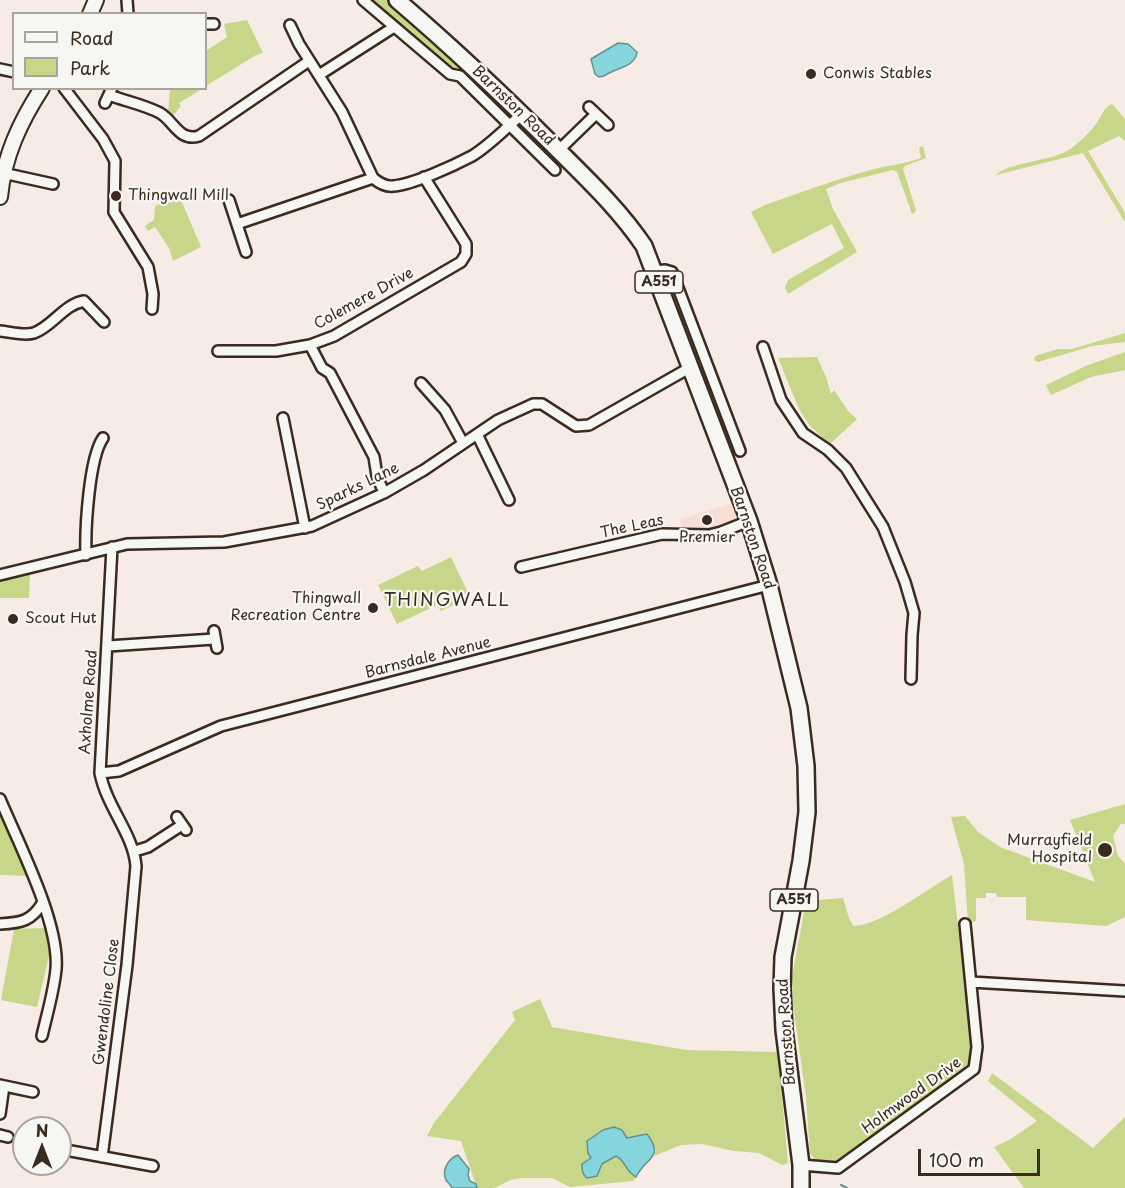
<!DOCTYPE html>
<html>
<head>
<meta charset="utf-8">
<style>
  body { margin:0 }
  #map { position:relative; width:1125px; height:1188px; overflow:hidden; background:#f7ebe5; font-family:"Playpen Sans",sans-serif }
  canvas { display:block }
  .legend { position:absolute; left:12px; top:12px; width:195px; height:78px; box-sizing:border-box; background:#f6f6f2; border:2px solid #aba49d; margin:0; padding:8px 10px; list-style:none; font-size:18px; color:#3b2a1e }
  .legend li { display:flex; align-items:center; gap:12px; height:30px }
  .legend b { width:30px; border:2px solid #aba49d }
  .north { position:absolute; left:12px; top:1116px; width:60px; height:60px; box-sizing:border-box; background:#f6f6f2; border:2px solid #aba49d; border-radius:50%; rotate:0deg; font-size:16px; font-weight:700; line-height:24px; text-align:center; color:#3b2a1e }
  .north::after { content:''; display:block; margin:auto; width:21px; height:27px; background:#3b2a1e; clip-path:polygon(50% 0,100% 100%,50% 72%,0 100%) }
  .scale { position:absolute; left:918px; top:1149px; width:122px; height:27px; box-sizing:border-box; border:3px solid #3b2a1e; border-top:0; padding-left:8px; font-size:18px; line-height:21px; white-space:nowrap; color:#3b2a1e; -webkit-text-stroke:4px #f6f6f2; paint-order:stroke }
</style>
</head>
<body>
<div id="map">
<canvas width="1125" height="1188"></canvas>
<ul class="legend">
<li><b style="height:8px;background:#f6f6f2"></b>Road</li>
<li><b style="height:16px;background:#c8d68a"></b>Park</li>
</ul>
<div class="north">N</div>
<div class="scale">100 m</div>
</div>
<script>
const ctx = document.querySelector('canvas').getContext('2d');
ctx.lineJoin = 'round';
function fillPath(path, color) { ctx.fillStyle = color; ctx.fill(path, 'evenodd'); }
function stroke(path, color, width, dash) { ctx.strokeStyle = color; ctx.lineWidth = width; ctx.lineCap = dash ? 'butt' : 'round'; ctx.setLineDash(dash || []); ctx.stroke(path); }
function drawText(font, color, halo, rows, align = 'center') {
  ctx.font = font + ' "Playpen Sans",sans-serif'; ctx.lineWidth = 4.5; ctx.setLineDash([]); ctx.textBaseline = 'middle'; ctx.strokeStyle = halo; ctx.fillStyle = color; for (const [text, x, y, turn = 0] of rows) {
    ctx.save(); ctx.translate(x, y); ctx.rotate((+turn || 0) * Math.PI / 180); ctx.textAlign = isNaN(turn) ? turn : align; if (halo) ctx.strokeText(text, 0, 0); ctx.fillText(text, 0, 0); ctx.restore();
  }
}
fillPath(new Path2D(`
  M733,503L736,516L732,523L704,530L683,529L680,519Z`), '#f8ded5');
fillPath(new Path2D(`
  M369,0H387L466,69L461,74L451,71Z
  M247,20L263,53L256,55L206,86V51L227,37L224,24Z
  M170,89H202L179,103L181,106L172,117L168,114Z
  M1112,104L1125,119V141L1119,136L1088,151L1125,213V222L1083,153L996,175C1007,163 1050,161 1067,151C1078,144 1091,132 1098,121C1103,113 1103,109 1112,104Z
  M923,146L926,158L905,166L903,169L916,210L915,212L912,214L897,172L893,170L841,183L826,189L833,209L857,252L788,294L785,288L788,280L844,248L832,224L773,254L751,212L765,205C799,193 832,181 867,171C886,165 903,165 921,158L919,148Z
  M179,195L201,247L173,261L169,248L155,227L148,231L145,226L154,220L155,206Z
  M1125,333V342L1092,346L1038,362L1034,360L1035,356L1058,349H1072Z
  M1125,352V370L1091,377L1051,395L1046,385L1088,365Z
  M817,357L826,377L831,394L834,390L848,411L857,419L830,444L810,426L799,409L778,358Z
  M451,557L470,597L441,611L437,605L397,624L378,585L418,566L422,571Z
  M30,574L29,598H0V581Z
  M1125,804V824H1121L1113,836L1118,856L1125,864V917L1106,926L1026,920V897H997L996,893H986V898H976V921L968,923L964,864L951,817L965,816L978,832L1000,847L1095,882L1070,820Z
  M0,810L27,876L0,875Z
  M952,875L969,1017L972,1057L971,1065L841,1165L826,1164L816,1161L810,1153L806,1097L793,1004L792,977L806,901L843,898L849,918L853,926C880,926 927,889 952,875Z
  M47,928L50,952L37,1007L1,1000L14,929Z
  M540,999L552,1027L686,1050L778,1052L788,1163L782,1165L759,1153L734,1151L702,1144L681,1145L654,1156L656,1150L637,1137L627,1138L622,1130L591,1158L585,1161L602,1164L616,1156C625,1160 625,1171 636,1177L633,1181L570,1187L552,1178H521L511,1180L494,1188H477L461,1141L427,1136L434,1123L515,1020L512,1012Z
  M992,1073L1093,1148L1125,1117V1188H1024L994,1147L1011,1139L1037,1121L988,1081Z`), '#c8d68a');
const water = new Path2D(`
  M618,43L628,44L637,52C636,67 615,68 604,76L599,77L595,74L591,59Z
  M614,1127L622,1130L627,1138L647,1134C665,1158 646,1157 636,1177C625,1171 625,1160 616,1156L602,1164L597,1176L587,1178C582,1174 582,1170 582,1164L591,1158L588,1153L587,1141L603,1130Z
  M458,1155L469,1169L468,1175L470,1181L476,1184L477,1188H452C451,1185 448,1183 446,1180C441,1170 449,1158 458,1155Z`);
fillPath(water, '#84d5dc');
stroke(water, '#679190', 1.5);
stroke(new Path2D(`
  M841,1185L847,1188`), '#679190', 2);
const minor = new Path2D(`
  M127,0L128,14
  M363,0L450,74L460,76L555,170
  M206,24H214
  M290,25L299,44L342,112L373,178C379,183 385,187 393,186C412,185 455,165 472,156C490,145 506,128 522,114
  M0,69L14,72
  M319,75L394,27
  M64,88L103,139L115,161L114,212L148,267L153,294L152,309
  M109,95C125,101 145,105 160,113C174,121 179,142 199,136L309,61
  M105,103L112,88
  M589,107L608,125
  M559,150L596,114
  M3,173L53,184
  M229,200L246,252
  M237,224L373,178
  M655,271L665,270L672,272L740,451
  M0,331C11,332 24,336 34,333C53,326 63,305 84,301L104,322
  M763,347L781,400L803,433L828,450L846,468L883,527L905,582L914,613L912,635L911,679
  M218,351H276L310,345
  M421,383L445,410L463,443
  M283,418L305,528
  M477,434L509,500
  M384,493L377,476L374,457L330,373L322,368L310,345L334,336L461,262L466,254V244L424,177
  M86,555C85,529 89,458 103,438
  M521,567L662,534L709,535L721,532L749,521
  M0,575L127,544L224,542L312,526L384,493L424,470L498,420L533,404H542L576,426L589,425L691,367
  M214,631L217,648
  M108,646L214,639
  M100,773L119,771L221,726L769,585
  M0,799C18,842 60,923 56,969C54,991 47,1014 42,1036
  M177,817L186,830
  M135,851L148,847L182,825
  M0,924C21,923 32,921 43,902
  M971,982L1125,991
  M0,1085L33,1092
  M0,1114L4,1086
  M0,1135L8,1137
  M60,1149L153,1166
  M102,1157L127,965L136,866C133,833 107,808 100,773L112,547
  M801,1165L838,1168L974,1069L977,1047L965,924`);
const secondary = new Path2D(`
  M90,14L96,0
  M0,197C4,156 20,122 42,88`);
const primary = new Path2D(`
  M397,0C452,47 504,96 555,147C587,179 619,209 644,246L749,521L769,585L799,708L806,766L807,812L801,861L783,957L782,988L784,1030L801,1165V1188`);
stroke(minor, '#3b2a1e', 14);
stroke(secondary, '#3b2a1e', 18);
stroke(primary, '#3b2a1e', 20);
stroke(minor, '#f6f6f2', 9);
stroke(secondary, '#f6f6f2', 14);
stroke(primary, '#f6f6f2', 15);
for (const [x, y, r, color] of [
  [811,74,6,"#3b2a1e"],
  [116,196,6,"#3b2a1e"],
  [707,520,6,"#3b2a1e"],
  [373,608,6,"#3b2a1e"],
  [13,619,6,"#3b2a1e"],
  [1105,850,8,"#3b2a1e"]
]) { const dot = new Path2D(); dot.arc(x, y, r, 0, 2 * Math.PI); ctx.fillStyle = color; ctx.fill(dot); stroke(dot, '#f6f6f2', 2); }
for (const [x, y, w] of [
  [659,282,48],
  [794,900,48]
]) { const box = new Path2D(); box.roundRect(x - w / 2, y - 11, w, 22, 4.5); ctx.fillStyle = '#f6f6f2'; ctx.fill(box); stroke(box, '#3b2a1e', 1.5); }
drawText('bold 14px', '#3b2a1e', null, [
  ["A551",659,282],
  ["A551",794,900]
]);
drawText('15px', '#3b2a1e', '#f6f6f2', [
  ["Conwis Stables",823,74],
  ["Thingwall Mill",128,196],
  ["Premier",707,538,"center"],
  ["Thingwall",361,599,"right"],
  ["Recreation Centre",361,616,"right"],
  ["Scout Hut",25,619],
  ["Murrayfield",1092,841,"right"],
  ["Hospital",1092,858,"right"]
], 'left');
drawText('15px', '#3b2a1e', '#f6f6f2', [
  ["Barnston Road",513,106,44],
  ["Colemere Drive",364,299,-29],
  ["Sparks Lane",358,487,-26],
  ["The Leas",632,527,-12],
  ["Barnston Road",752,538,71],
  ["Barnsdale Avenue",428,658,-14],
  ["Axholme Road",89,702,-86],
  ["Gwendoline Close",107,1002,-83],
  ["Barnston Road",787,1032,-94],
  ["Holmwood Drive",912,1096,-36]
]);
ctx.letterSpacing = '1.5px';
drawText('18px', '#3b2a1e', '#f6f6f2', [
  ["THINGWALL",447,601]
]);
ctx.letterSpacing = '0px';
</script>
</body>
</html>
